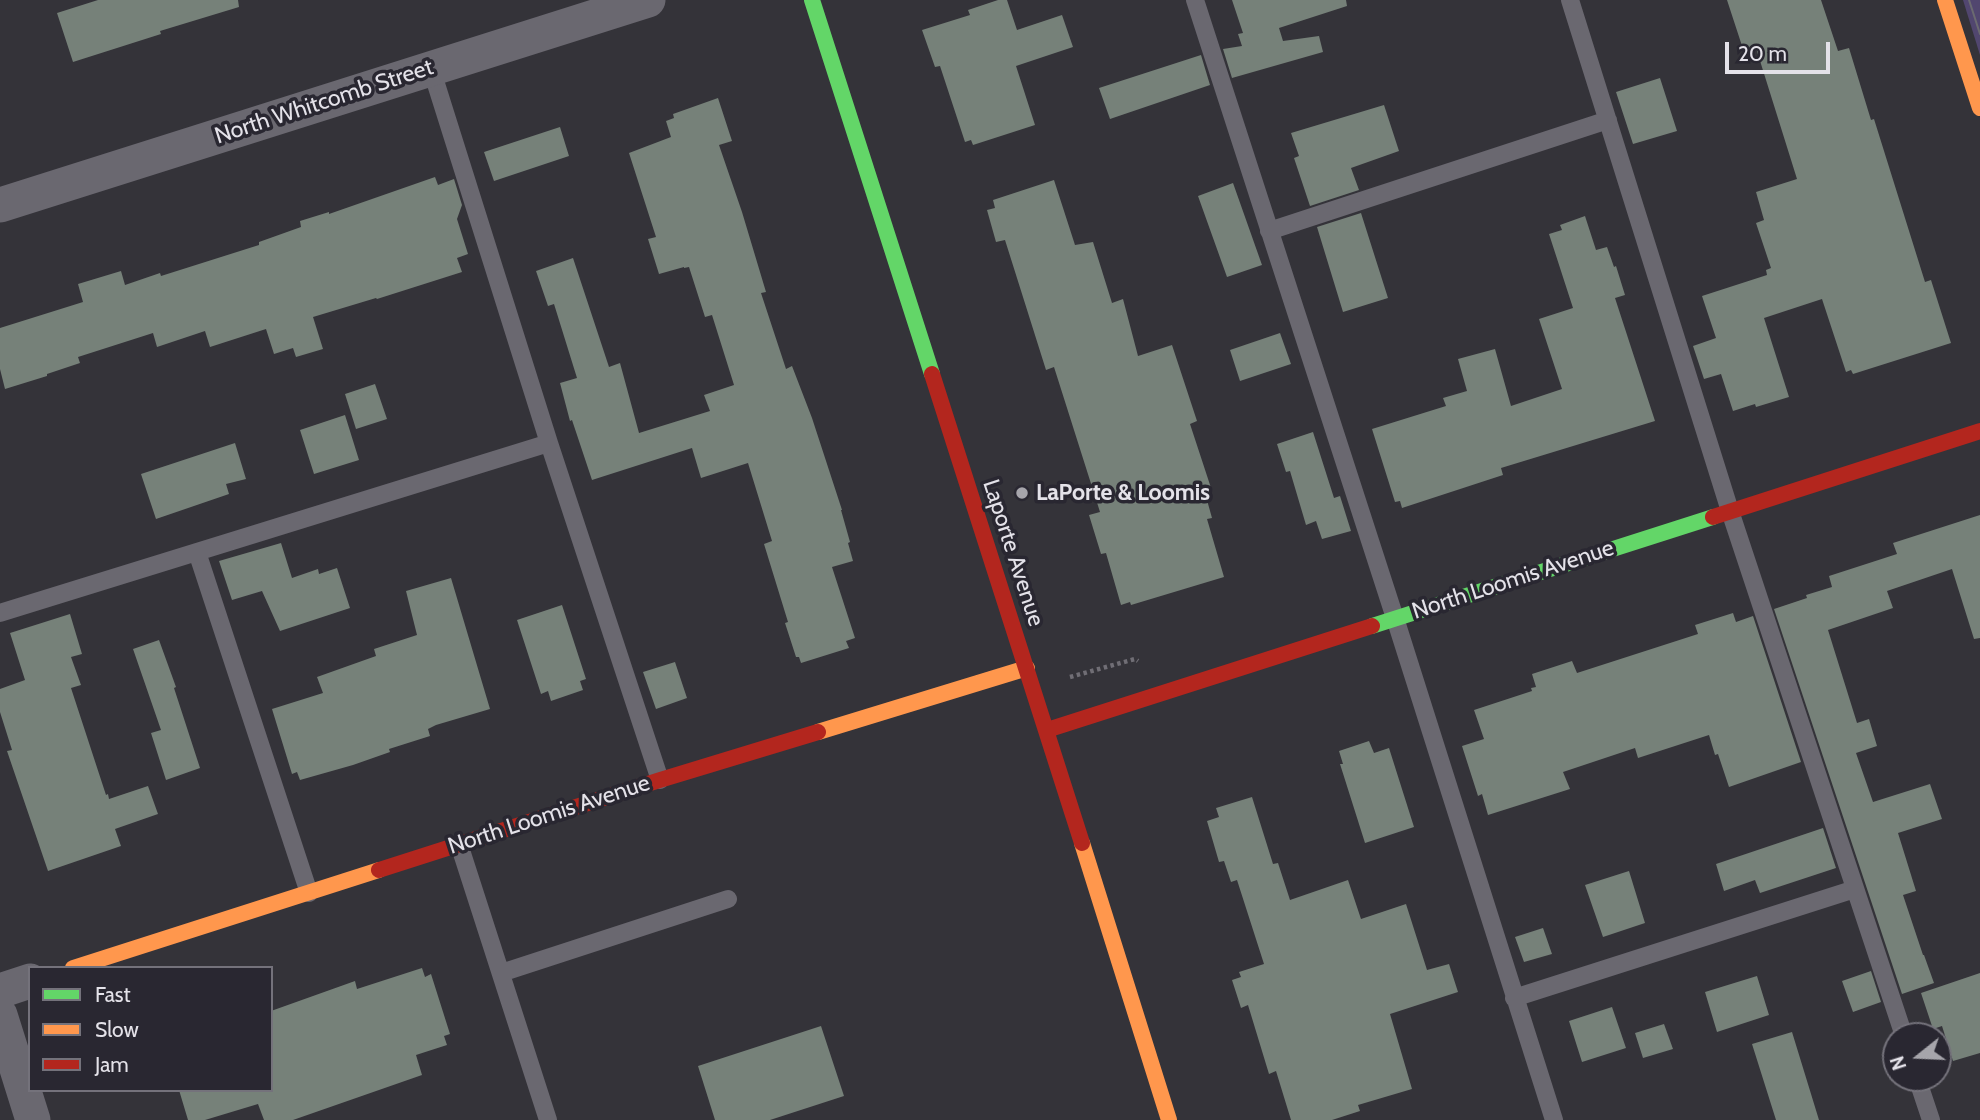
<!DOCTYPE html>
<html>
<head>
<meta charset="utf-8">
<style>
  body { margin:0 }
  #map { position:relative; width:1980px; height:1120px; overflow:hidden; background:#343339; font-family:Cabin,sans-serif }
  canvas { display:block }
  .legend { position:absolute; left:28px; top:966px; width:245px; height:126px; box-sizing:border-box; background:#292731; border:2px solid #74727b; margin:0; padding:9px 12px; list-style:none; font-size:21px; color:#e4e2e9 }
  .legend li { display:flex; align-items:center; gap:14px; height:35px }
  .legend b { width:35px; border:2px solid #74727b }
  .north { position:absolute; left:1882px; top:1022px; width:70px; height:70px; box-sizing:border-box; background:#292731; border:2px solid #74727b; border-radius:50%; rotate:252deg; font-size:19px; font-weight:700; line-height:28px; text-align:center; color:#e4e2e9 }
  .north::after { content:''; display:block; margin:auto; width:24px; height:32px; background:#a6a5ab; clip-path:polygon(50% 0,100% 100%,50% 72%,0 100%) }
  .scale { position:absolute; left:1725px; top:42px; width:105px; height:32px; box-sizing:border-box; border:4px solid #e4e2e9; border-top:0; padding-left:9px; font-size:21px; line-height:24px; white-space:nowrap; color:#e4e2e9; -webkit-text-stroke:5px #292731; paint-order:stroke }
</style>
</head>
<body>
<div id="map">
<canvas width="1980" height="1120"></canvas>
<ul class="legend">
<li><b style="height:9px;background:#63d668"></b>Fast</li>
<li><b style="height:9px;background:#ff974d"></b>Slow</li>
<li><b style="height:9px;background:#b3261e"></b>Jam</li>
</ul>
<div class="north">N</div>
<div class="scale">20 m</div>
</div>
<script>
const ctx = document.querySelector('canvas').getContext('2d');
ctx.lineJoin = 'round';
function fillPath(path, color) { ctx.fillStyle = color; ctx.fill(path, 'evenodd'); }
function stroke(path, color, width, dash) { ctx.strokeStyle = color; ctx.lineWidth = width; ctx.lineCap = dash ? 'butt' : 'round'; ctx.setLineDash(dash || []); ctx.stroke(path); }
function drawText(font, color, halo, rows, align = 'center') {
  ctx.font = font + ' Cabin,sans-serif'; ctx.lineWidth = 7; ctx.setLineDash([]); ctx.textBaseline = 'middle'; ctx.strokeStyle = halo; ctx.fillStyle = color; for (const [text, x, y, turn = 0] of rows) {
    ctx.save(); ctx.translate(x, y); ctx.rotate((+turn || 0) * Math.PI / 180); ctx.textAlign = isNaN(turn) ? turn : align; if (halo) ctx.strokeText(text, 0, 0); ctx.fillText(text, 0, 0); ctx.restore();
  }
}
fillPath(new Path2D(`
  M1963,0H1980V55Z`), '#51466f');
fillPath(new Path2D(`
  M98,0H238L239,7L160,31L161,34L73,62L57,13Z
  M998,0H1007L1017,30L1062,15L1073,47L1016,66L1035,125L973,145L971,140L965,142L940,66L935,67L922,30L970,15L968,10Z
  M1232,0H1346L1347,6L1279,28L1283,41L1319,36L1323,52L1232,78L1223,49L1242,46L1238,34L1243,33Z
  M1727,0H1821L1838,51L1849,48L1871,120L1874,119L1925,282L1931,280L1951,343L1853,374L1851,370L1846,372L1822,299L1764,318L1789,397L1756,407L1755,404L1733,411L1721,374L1704,379L1693,346L1716,338L1702,296L1767,275L1766,270L1771,268L1756,223L1764,220L1756,192L1797,179L1756,48L1744,52Z
  M1201,55L1210,85L1110,119L1099,88Z
  M1660,78L1677,131L1633,144L1616,92Z
  M718,98L732,141L719,145L742,212L766,292L761,293L786,369L792,366L812,418L842,510H841L850,542L848,543L853,561L832,567L855,638L846,641L849,648L801,663L799,657H796L785,623L788,622L764,544L772,541L748,463L701,478L692,448L592,480L572,420L570,421L560,383L577,378L554,304L548,306L536,271L573,258L609,367L620,363L639,433L710,411L704,395L734,385L712,315L705,317L689,267L684,268V267L659,274L648,239L656,237L629,153L671,137L666,121L674,118L673,114Z
  M1384,105L1399,151L1351,168L1359,190L1310,206L1294,158L1299,156L1291,133Z
  M560,127L569,156L494,181L484,152Z
  M435,177L438,185L454,179L462,205L457,219L468,254L457,258L462,272L377,299L376,298L313,317L323,349L296,357L293,348L274,354L266,329L210,347L205,331L157,347L153,333L78,357L80,363L47,374V376L5,389L0,369V328L83,302L78,284L121,271L125,285L160,273L161,276L259,245V242L301,227L300,221L329,212V214Z
  M1054,180L1075,245L1093,242L1112,303L1123,299L1138,356L1172,345L1197,421L1190,424L1212,491L1205,493L1212,518L1207,519L1224,577L1131,605L1130,602L1121,605L1106,553L1101,554L1089,515L1100,512L1054,367L1046,370L1005,240L996,242L987,210L995,208L993,200Z
  M1233,183L1262,265L1227,277L1198,196Z
  M1361,213L1388,298L1343,312L1317,227Z
  M1585,216L1596,250L1607,247L1614,267L1616,266L1625,295L1615,298L1655,421L1501,468L1503,475L1402,508L1400,501L1395,502L1372,429L1446,406L1443,398L1467,391L1458,359L1495,349L1511,406L1562,389L1539,319L1573,308L1549,234L1562,230L1560,225Z
  M1280,333L1291,364L1240,381L1230,350Z
  M375,384L387,419L356,429L345,394Z
  M345,415L359,460L314,474L300,430Z
  M1313,432L1334,498L1340,496L1351,531L1322,539L1316,521L1306,525L1290,471L1286,472L1277,444Z
  M235,443L246,479L226,484L229,494L156,519L141,474Z
  M1980,515V638L1974,639L1952,569L1887,591L1893,608L1828,630L1857,723L1869,719L1877,746L1856,753L1873,802L1930,784L1942,819L1898,833L1916,891L1903,895L1923,955H1924L1934,983L1902,994L1774,609L1807,598L1806,595L1832,587L1829,576L1897,554L1893,543Z
  M281,543L292,578L318,569L319,574L337,568L350,608L280,631L262,591L232,600L219,561Z
  M451,578L490,709L436,725L428,729L430,736L389,749L390,752L353,765L300,780L297,772L292,774L272,709L323,693L317,677L376,656L374,649L417,635L406,591Z
  M562,605L586,679L580,681L583,690L551,701L548,691L541,694L517,620Z
  M1733,613L1736,622L1753,616L1801,762L1729,787L1718,754L1715,755L1709,735L1638,758L1635,748L1563,772L1570,789L1488,815L1482,794L1478,796L1462,746L1484,739L1474,710L1532,691L1531,688L1536,687L1532,674L1572,661L1577,673L1698,634L1695,625Z
  M70,614L82,654L71,657L81,685L71,688L106,795L108,794L109,799L148,786L158,814L115,829L121,846L48,871L7,751L12,750L0,712V689L25,680L10,633Z
  M159,640L176,687L174,688L200,768L166,780L151,733L161,730L133,649Z
  M675,662L687,698L656,709L643,672Z
  M1369,741L1374,753L1389,748L1414,827L1365,843L1340,764H1343L1339,751Z
  M1252,797L1273,864L1278,863L1290,900L1348,880L1361,919L1406,904L1427,970L1449,964L1458,992L1390,1014L1412,1089L1358,1105L1360,1111L1332,1120H1291L1276,1071L1269,1074L1248,1005L1241,1008L1232,980L1241,977L1239,972L1264,964L1237,880L1231,882L1224,861L1219,862L1207,821L1219,817L1216,808Z
  M1823,828L1836,868L1760,893L1755,880L1724,891L1716,864Z
  M1629,871L1645,923L1603,937L1585,885Z
  M1543,928L1552,954L1524,962L1515,937Z
  M422,968L425,977L431,974L450,1034L444,1036L447,1045L416,1055L422,1075L293,1120H264L258,1104L205,1120H188L179,1090H271V1011L355,981L357,989Z
  M1871,971L1881,1002L1853,1012L1842,981Z
  M1980,973V1053L1953,1061L1942,1026L1933,1029L1921,993Z
  M1757,976L1769,1015L1717,1032L1705,992Z
  M1612,1007L1626,1048L1582,1062L1569,1021Z
  M1664,1024L1673,1049L1643,1058L1635,1033Z
  M821,1026L844,1096L770,1120H715L698,1066Z
  M1792,1032L1819,1120H1776L1752,1044Z`), '#768179');
stroke(new Path2D(`
  M1070,677L1135,659L1138,661`), '#706e75', 4.5, [3.5, 3.5]);
stroke(new Path2D(`
  M1195,0L1395,618L1554,1120
  M1570,0L1730,511L1904,1036
  M431,68L549,443L660,780
  M1269,231L1608,120
  M197,552L309,893
  M0,613L549,443
  M459,844L548,1120
  M501,973L728,899
  M1514,998L1855,889
  M1917,1078L1931,1120`), '#6a6870', 18);
stroke(new Path2D(`
  M0,205L648,0
  M0,991L30,981
  M0,1015L33,1120`), '#6a6870', 35);
stroke(new Path2D(`
  M812,0L932,374
  M1372,626L1713,517`), '#63d668', 16);
stroke(new Path2D(`
  M1945,0L1980,108
  M818,732L1027,668
  M1082,843L1169,1120
  M73,968L379,870`), '#ff974d', 16);
stroke(new Path2D(`
  M932,374L1082,843
  M1713,517L1980,431
  M1047,730L1372,626
  M379,870L660,780L818,732`), '#b3261e', 16);
stroke(new Path2D(`
  M1969,0L1980,34`), '#6b6a70', 2);
for (const [x, y, r, color] of [
  [1022,493,7,"#a6a5ab"]
]) { const dot = new Path2D(); dot.arc(x, y, r, 0, 2 * Math.PI); ctx.fillStyle = color; ctx.fill(dot); stroke(dot, '#292731', 2.5); }
drawText('23px', '#e4e2e9', '#292731', [
  ["North Whitcomb Street",324,102,-18],
  ["Laporte Avenue",1013,553,72],
  ["North Loomis Avenue",1513,580,-18],
  ["North Loomis Avenue",549,815,-18]
]);
drawText('bold 23px', '#e4e2e9', '#292731', [
  ["LaPorte & Loomis",1036,493]
], 'left');
</script>
</body>
</html>
